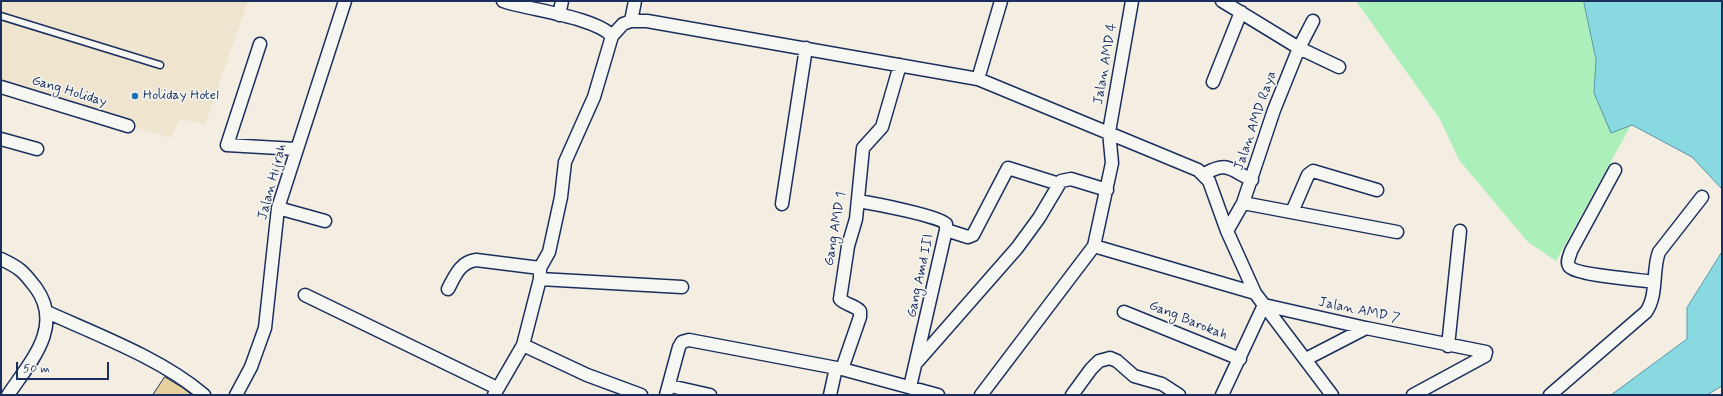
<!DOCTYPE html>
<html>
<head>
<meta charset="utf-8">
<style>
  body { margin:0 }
  #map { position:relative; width:1723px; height:396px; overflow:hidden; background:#f3eee1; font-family:Mynerve,sans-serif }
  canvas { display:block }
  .frame { position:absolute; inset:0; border:2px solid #1b2f5e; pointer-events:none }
  .scale { position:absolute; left:16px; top:362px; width:93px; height:18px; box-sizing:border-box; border:2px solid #1b2f5e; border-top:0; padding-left:5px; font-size:12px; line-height:14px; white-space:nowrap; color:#1b2f5e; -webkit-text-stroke:3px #f6f6f2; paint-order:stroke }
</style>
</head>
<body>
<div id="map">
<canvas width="1723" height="396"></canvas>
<div class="frame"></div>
<div class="scale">50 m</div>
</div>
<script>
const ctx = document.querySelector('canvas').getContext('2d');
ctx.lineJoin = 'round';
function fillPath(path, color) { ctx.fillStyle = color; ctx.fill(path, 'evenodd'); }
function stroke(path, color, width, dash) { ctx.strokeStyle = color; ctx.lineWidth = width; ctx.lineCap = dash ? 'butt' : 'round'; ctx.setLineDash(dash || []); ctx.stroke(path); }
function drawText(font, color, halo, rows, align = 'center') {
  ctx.font = font + ' Mynerve,sans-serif'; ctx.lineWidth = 3; ctx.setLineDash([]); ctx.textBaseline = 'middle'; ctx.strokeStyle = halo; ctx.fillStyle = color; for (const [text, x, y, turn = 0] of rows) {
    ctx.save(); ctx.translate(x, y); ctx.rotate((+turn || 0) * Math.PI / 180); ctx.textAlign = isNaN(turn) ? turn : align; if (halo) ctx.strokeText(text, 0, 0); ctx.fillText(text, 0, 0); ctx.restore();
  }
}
fillPath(new Path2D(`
  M1,1H248L205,124L179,119L172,138L1,89Z`), '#efe4cd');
fillPath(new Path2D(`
  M1356,1H1584L1596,60L1594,93L1631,125L1556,261L1528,242L1459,160L1440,119Z`), '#abf0ba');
const water = new Path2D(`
  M1584,1H1722V189L1692,157L1632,125L1611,133L1594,93L1596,60Z
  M1722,252V386L1707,395H1611L1687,339V308Z`);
fillPath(water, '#88d9e0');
stroke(water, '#5c95ac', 1);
const building = new Path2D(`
  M165,377L183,388L192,395H153Z`);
fillPath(building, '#e7ce9d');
stroke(building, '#1b2f5e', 1);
const lane = new Path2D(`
  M1,16L160,65`);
const street = new Path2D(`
  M503,1C529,10 595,17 612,36
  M1222,1L1299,48L1339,67
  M559,15L562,1
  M631,21L635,1
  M260,44L227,145L296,149
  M978,79L1001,1
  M1213,82L1241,12
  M1,87L128,126
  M1,139L37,149
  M1615,170L1571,251C1570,256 1566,261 1569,266C1574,275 1641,280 1654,282
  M1204,174C1228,161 1229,169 1252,180
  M858,201C871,203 940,216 946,224V230L910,387
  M1243,203L1397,232
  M782,204L806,48
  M278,208L325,221
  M1292,212L1308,175L1313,171L1377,190
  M946,230L968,237L973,235L1008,168L1059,184
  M1227,231L1243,203L1274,110L1299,48L1313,21
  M1094,246L1255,293
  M1,259C20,268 23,271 36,288C64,327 30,362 8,395
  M540,279L682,287
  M448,289C455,276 460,262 476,260L540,268
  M305,295L497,388
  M47,312C98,335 162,359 204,395
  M1124,312L1240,359
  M523,345L587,375L641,395
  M1448,346L1460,231
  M1306,359L1366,328
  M917,362L1017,248L1039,218L1061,181L1071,179L1107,190
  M842,369L860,317V311C854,305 846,305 840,299L848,246L856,219L863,148L882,127L900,65
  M670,386L710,395
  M236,395L251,367L265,328L278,208L345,1
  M494,395L523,345L540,279V268L549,252L561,197L565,162L594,97L612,36L623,24L631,21H647L978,79L1198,170L1209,181L1227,231L1255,293L1332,395
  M666,395L679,347L682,342L689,340L842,369L938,395
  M830,395L836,368
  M981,395L1094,246L1112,163L1109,132L1132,1
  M1072,395L1091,369L1099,361L1110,358L1117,361L1134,376L1162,384L1179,395
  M1222,395L1264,305L1366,328L1486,352L1485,356L1413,395
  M1550,395L1646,312C1658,295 1652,270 1659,252L1702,197`);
stroke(lane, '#1b2f5e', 9);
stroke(street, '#1b2f5e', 15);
stroke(lane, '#f6f6f2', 6);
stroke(street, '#f6f6f2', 12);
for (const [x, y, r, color] of [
  [135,96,4,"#1f6fb2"]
]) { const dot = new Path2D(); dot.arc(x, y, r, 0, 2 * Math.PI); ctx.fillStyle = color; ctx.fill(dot); stroke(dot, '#f6f6f2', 1.5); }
drawText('14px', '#1b2f5e', '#f6f6f2', [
  ["Jalan AMD 4",1106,64,-80],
  ["Gang Holiday",69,92,17],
  ["Jalan AMD Raya",1256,121,-71],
  ["Jalan Hijrah",273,182,-75],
  ["Gang AMD 1",836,229,-80],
  ["Gang Amd III",921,276,-78],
  ["Jalan AMD 7",1359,311,12],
  ["Gang Barokah",1188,321,22]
]);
drawText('14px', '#1b2f5e', '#f6f6f2', [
  ["Holiday Hotel",143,96]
], 'left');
</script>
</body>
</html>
